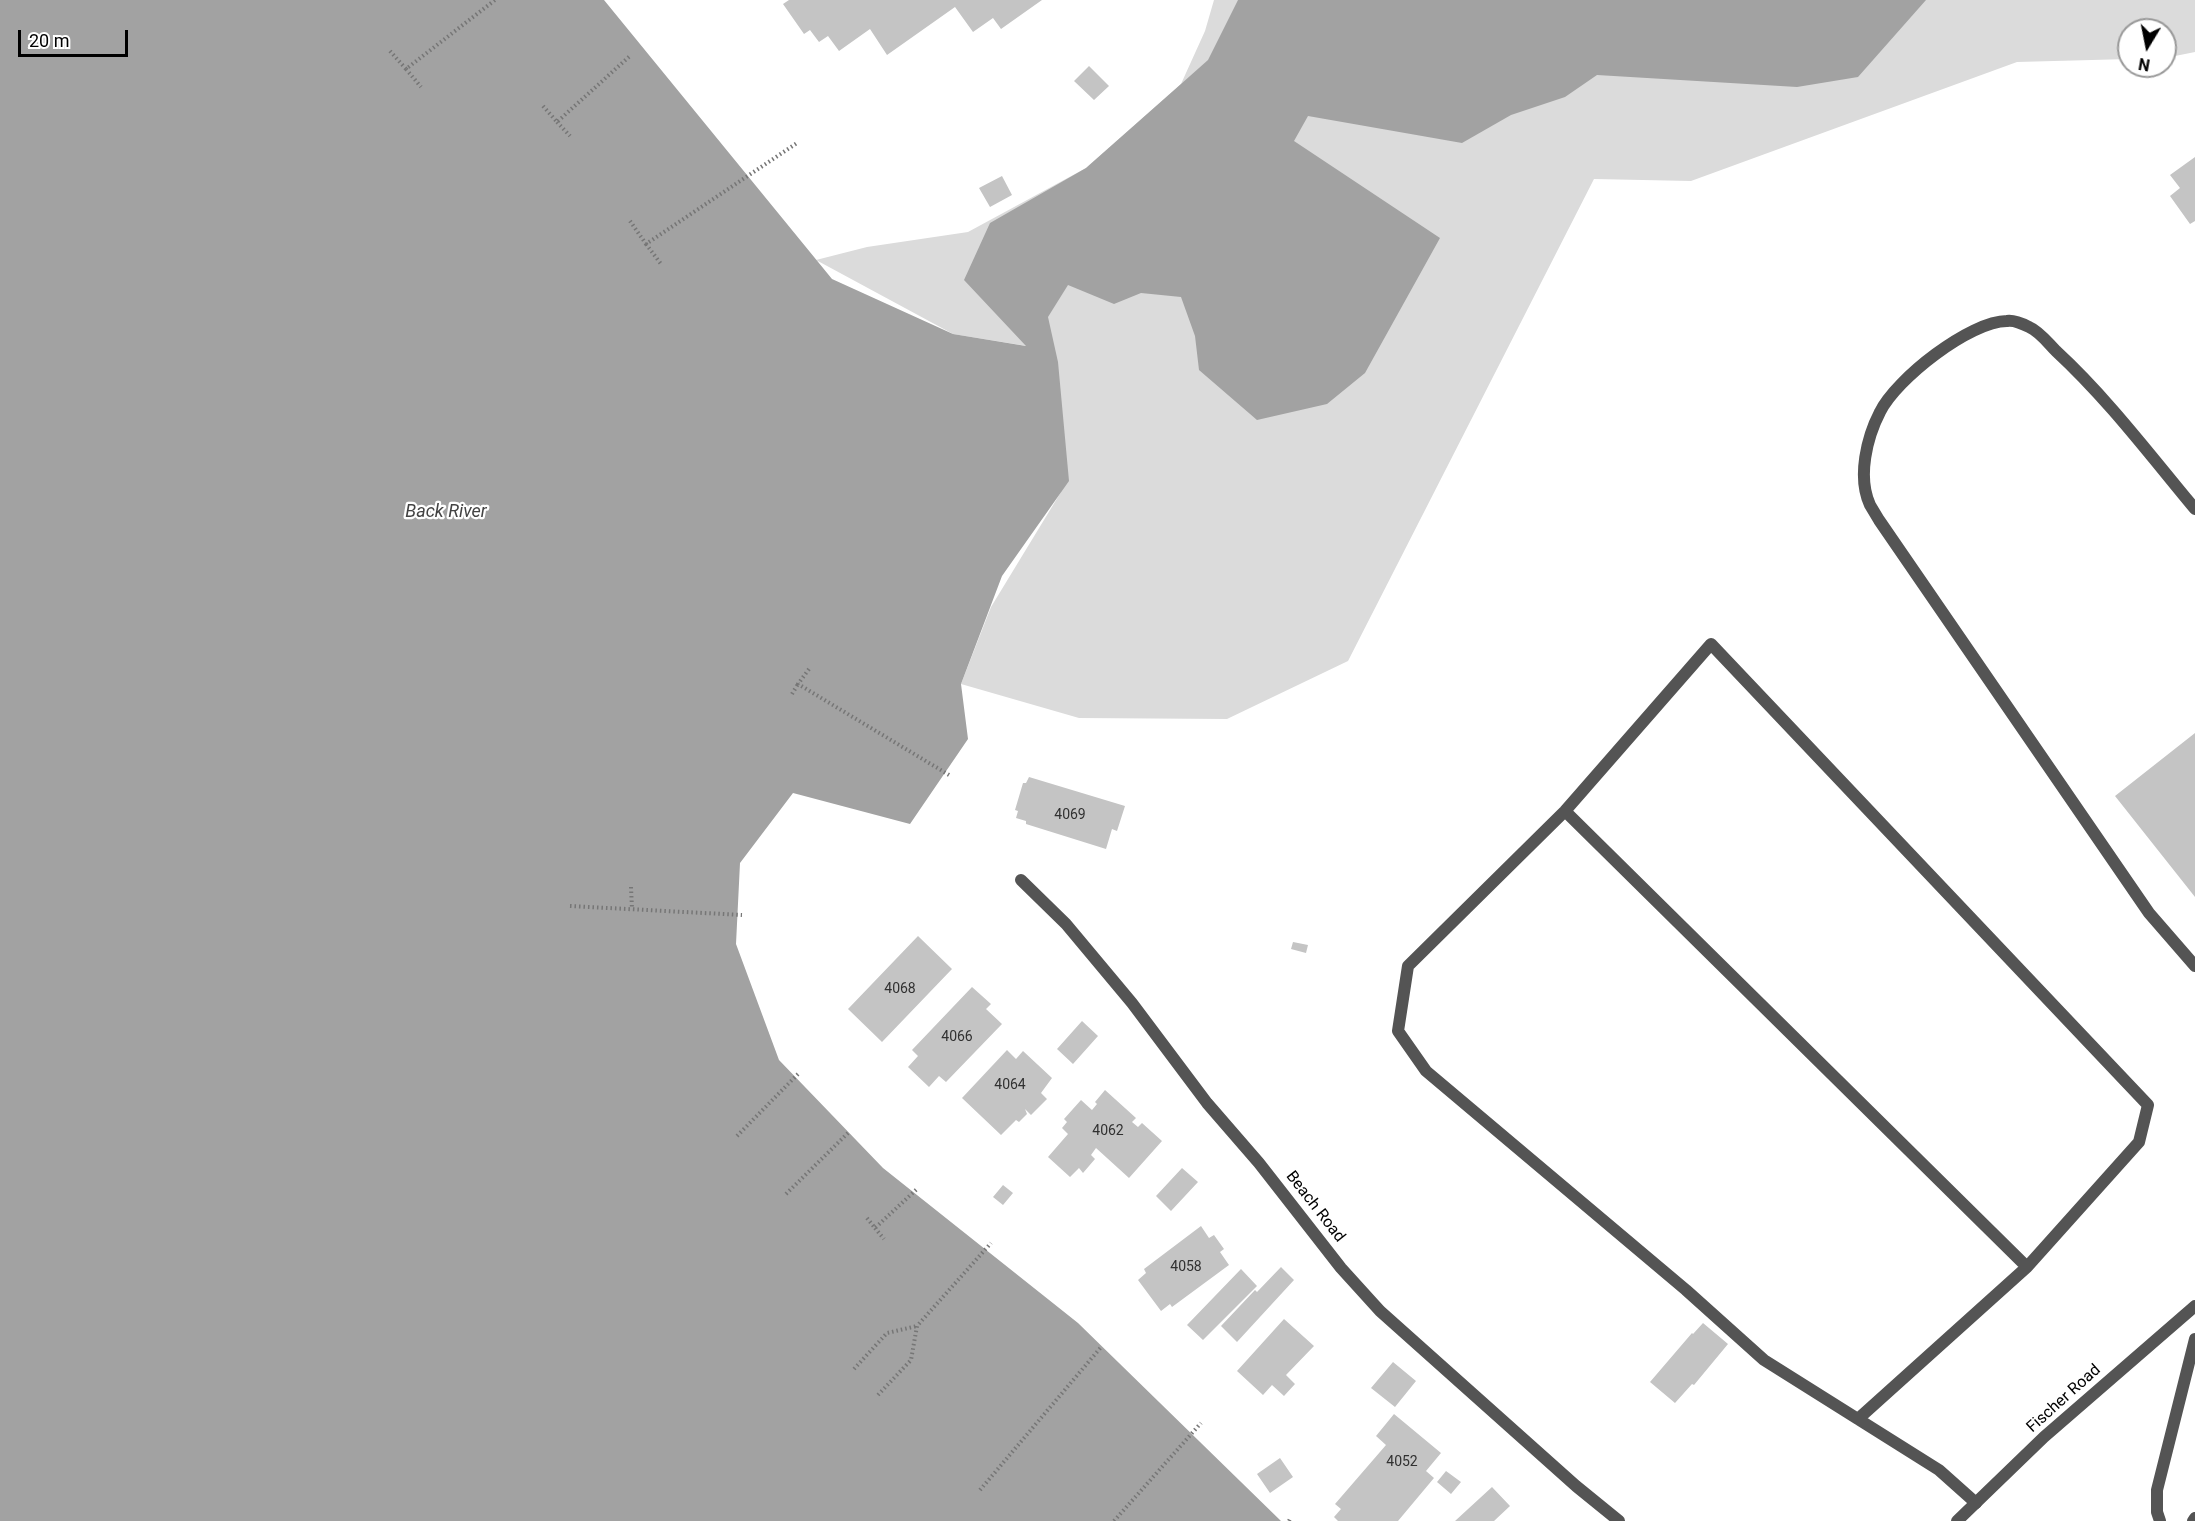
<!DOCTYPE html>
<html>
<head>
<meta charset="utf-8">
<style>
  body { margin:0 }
  #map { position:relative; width:2195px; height:1521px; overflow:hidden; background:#fff; font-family:Roboto,sans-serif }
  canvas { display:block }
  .north { position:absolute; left:2117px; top:18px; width:60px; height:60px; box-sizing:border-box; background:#fff; border:2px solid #999; border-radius:50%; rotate:190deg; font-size:16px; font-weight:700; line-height:24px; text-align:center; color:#000 }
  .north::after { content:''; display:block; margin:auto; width:21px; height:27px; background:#000; clip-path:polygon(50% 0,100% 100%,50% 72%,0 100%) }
  .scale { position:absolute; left:18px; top:30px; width:110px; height:27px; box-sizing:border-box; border:3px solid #000; border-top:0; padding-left:8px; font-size:18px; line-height:21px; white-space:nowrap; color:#000; -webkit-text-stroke:4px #fff; paint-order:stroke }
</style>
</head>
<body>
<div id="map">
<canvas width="2195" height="1521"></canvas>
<div class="north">N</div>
<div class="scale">20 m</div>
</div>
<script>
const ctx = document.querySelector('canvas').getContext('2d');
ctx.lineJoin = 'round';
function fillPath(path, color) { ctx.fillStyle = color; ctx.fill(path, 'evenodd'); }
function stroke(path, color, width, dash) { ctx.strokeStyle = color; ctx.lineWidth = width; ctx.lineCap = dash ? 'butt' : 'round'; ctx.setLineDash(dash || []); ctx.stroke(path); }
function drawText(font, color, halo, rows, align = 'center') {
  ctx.font = font + ' Roboto,sans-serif'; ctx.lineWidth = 4.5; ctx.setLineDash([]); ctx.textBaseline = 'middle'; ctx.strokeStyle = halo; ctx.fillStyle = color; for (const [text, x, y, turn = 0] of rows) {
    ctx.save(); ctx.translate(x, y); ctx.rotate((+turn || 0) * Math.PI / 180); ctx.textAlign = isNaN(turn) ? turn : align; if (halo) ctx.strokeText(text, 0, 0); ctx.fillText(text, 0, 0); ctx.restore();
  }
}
fillPath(new Path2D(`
  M1214,0H2195V52L2165,58V30H2129V59L2017,62L1691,181L1594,179L1348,661L1227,719L1079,718L961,684L991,607L1061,492L1027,346L953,334L816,260L867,247L968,232L1086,168L1181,84L1205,31Z`), '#dbdbdb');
fillPath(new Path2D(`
  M0,0H604L832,279L953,334L1026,346L964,280L990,223L1086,168L1181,84L1208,60L1238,0H1926L1858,77L1797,87L1597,75L1565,97L1511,115L1462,143L1308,116L1294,141L1440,238L1365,373L1327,404L1257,420L1199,370L1195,336L1181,297L1141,293L1114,304L1068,285L1048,317L1058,362L1069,481L1002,576L961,684L968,739L910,824L793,793L740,863L736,944L779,1060L883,1168L1078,1323L1281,1521H0Z`), '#a2a2a2');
fillPath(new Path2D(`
  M789,0H1042L1001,29L993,18L973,32L955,7L887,55L870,29L839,51L828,36L819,42L810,30L804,34L783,4Z
  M1089,66L1109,86L1094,100L1074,81Z
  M2195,157V221L2190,224L2170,196L2180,188L2170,175Z
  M1002,176L1012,195L990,207L979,188Z
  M2195,733V897L2115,796Z
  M1029,777L1125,806L1117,831L1112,829L1106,849L1026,824V821L1016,818L1018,811L1015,810L1023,783H1026Z
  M918,936L952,969L882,1042L848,1009Z
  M1293,942L1308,945L1306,953L1291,949Z
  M972,987L991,1004L986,1009L1002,1024L946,1082L939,1076L929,1087L908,1067L918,1056L912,1050Z
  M1082,1021L1098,1036L1073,1064L1057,1049Z
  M1007,1050L1016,1059L1023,1051L1052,1078L1041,1093L1047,1099L1031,1115L1025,1109L1027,1114L1019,1122L1016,1120L1001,1135L962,1098Z
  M1105,1090L1136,1118L1132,1122L1138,1127L1142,1123L1162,1141L1129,1178L1096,1148L1091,1155L1095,1159L1083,1173L1079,1168L1070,1177L1048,1157L1068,1134L1062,1128L1067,1122L1064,1119L1081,1100L1092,1110L1097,1104L1095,1102Z
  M1182,1168L1198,1182L1171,1211L1156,1196Z
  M1003,1185L1013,1193L1003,1205L993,1197Z
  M1201,1226L1209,1238L1214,1235L1224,1249L1220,1252L1229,1265L1172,1307L1170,1304L1161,1311L1138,1280L1146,1273L1144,1269Z
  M1281,1267L1294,1280L1237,1342L1221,1326L1255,1290L1257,1292Z
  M1241,1269L1257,1286L1203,1340L1187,1325Z
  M1284,1319L1314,1346L1286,1375L1295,1384L1284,1396L1272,1385L1263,1395L1237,1371Z
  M1703,1323L1728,1344L1694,1385L1692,1384L1675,1403L1650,1382L1692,1333L1693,1334Z
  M1393,1362L1416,1381L1395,1407L1371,1388Z
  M1394,1414L1441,1453L1426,1471L1434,1478L1398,1521H1338L1334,1517L1341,1509L1335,1504L1386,1445L1376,1436Z
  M1280,1458L1293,1477L1270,1493L1257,1474Z
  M1446,1471L1461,1482L1451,1494L1437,1482Z
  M1492,1487L1510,1506L1494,1521H1455Z`), '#c4c4c4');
stroke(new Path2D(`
  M390,51L406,69L495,0
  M406,69L421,87
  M543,106L557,122L631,55
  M557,122L570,136
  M630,221L646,244L797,143
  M646,244L661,264
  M809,669L798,684L949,775
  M792,694L798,684
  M631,887L632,909
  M570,906L742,915
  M737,1136L798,1074
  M786,1194L849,1132
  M867,1218L875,1228L918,1188
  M875,1228L884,1239
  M854,1369L887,1333L917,1326
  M878,1395L911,1360L917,1326L991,1243
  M980,1490L1102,1346
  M1114,1521L1201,1423
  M1289,1521L1290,1519`), '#767676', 4, [1.5, 3]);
stroke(new Path2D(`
  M2195,509C2150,455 2107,398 2056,351C2048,343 2039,331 2029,327C2023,324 2013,320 2007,321C1970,321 1896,379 1880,412C1867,437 1857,477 1870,505C1873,510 1876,515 1879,520L2149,913L2195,966
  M1565,811L2027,1267
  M1858,1419L2027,1267L2139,1142L2148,1105L1711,644L1565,811L1408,966L1398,1031L1426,1071L1686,1290L1764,1360L1939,1470L1976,1503
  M2160,1521L2157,1512V1490L2195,1339
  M2193,1521L2195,1518`), '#545454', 12);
stroke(new Path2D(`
  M1021,880L1066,924L1132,1003L1207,1103L1259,1163L1341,1268L1380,1311L1576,1486L1619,1521
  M1957,1521L2044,1437L2195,1306`), '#545454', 12);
drawText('14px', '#313131', null, [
  ["4069",1070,815],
  ["4068",900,989],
  ["4066",957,1037],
  ["4064",1010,1085],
  ["4062",1108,1131],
  ["4058",1186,1267],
  ["4052",1402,1462]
]);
drawText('16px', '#000', '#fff', [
  ["Beach Road",1315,1207,52],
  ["Fischer Road",2064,1399,-42]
]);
drawText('italic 18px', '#434343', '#fff', [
  ["Back River",446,512]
]);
</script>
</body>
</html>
